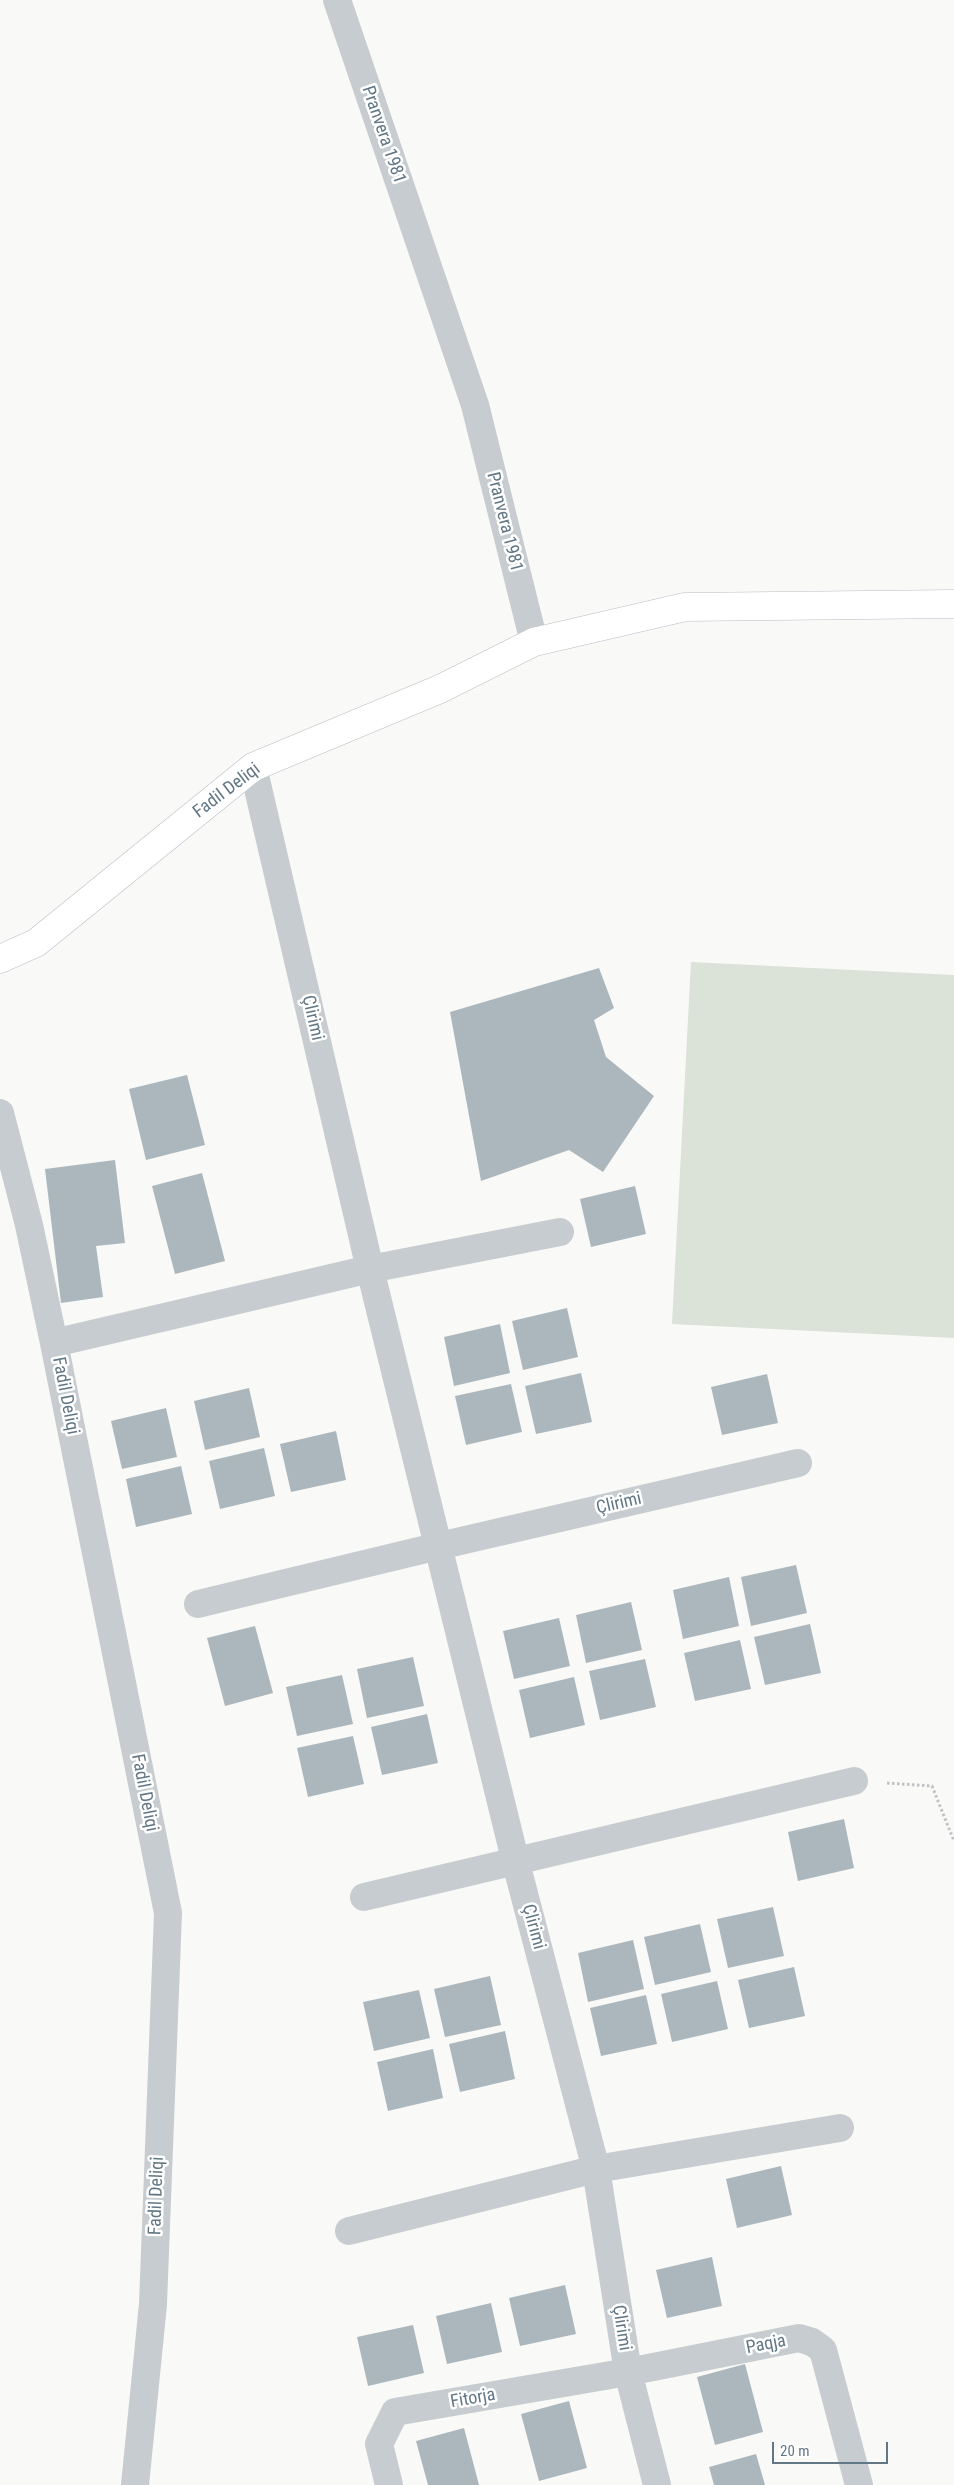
<!DOCTYPE html>
<html>
<head>
<meta charset="utf-8">
<style>
  body { margin:0 }
  #map { position:relative; width:954px; height:2485px; overflow:hidden; background:#f9f9f7; font-family:"Roboto Condensed",sans-serif }
  canvas { display:block }
  .scale { position:absolute; left:772px; top:2442px; width:116px; height:22px; box-sizing:border-box; border:2px solid #617785; border-top:0; padding-left:6px; font-size:15px; line-height:18px; white-space:nowrap; color:#617785; -webkit-text-stroke:4px #fff; paint-order:stroke }
</style>
</head>
<body>
<div id="map">
<canvas width="954" height="2485"></canvas>
<div class="scale">20 m</div>
</div>
<script>
const ctx = document.querySelector('canvas').getContext('2d');
ctx.lineJoin = 'round';
function fillPath(path, color) { ctx.fillStyle = color; ctx.fill(path, 'evenodd'); }
function stroke(path, color, width, dash) { ctx.strokeStyle = color; ctx.lineWidth = width; ctx.lineCap = dash ? 'butt' : 'round'; ctx.setLineDash(dash || []); ctx.stroke(path); }
function drawText(font, color, halo, rows, align = 'center') {
  ctx.font = font + ' "Roboto Condensed",sans-serif'; ctx.lineWidth = 5; ctx.setLineDash([]); ctx.textBaseline = 'middle'; ctx.strokeStyle = halo; ctx.fillStyle = color; for (const [text, x, y, turn = 0] of rows) {
    ctx.save(); ctx.translate(x, y); ctx.rotate((+turn || 0) * Math.PI / 180); ctx.textAlign = isNaN(turn) ? turn : align; if (halo) ctx.strokeText(text, 0, 0); ctx.fillText(text, 0, 0); ctx.restore();
  }
}
fillPath(new Path2D(`
  M691,962L954,975V1338L672,1324Z`), '#dbe2d7');
fillPath(new Path2D(`
  M599,968L614,1008L594,1020L606,1057L654,1096L603,1172L569,1150L481,1181L450,1012Z
  M187,1075L205,1145L146,1160L129,1089Z
  M115,1160L125,1243L96,1246L103,1297L61,1303L45,1169Z
  M202,1173L225,1261L175,1274L152,1186Z
  M635,1186L646,1234L591,1247L580,1199Z
  M567,1308L578,1357L523,1370L512,1321Z
  M500,1324L510,1373L454,1386L444,1337Z
  M581,1373L592,1422L536,1434L525,1386Z
  M767,1374L778,1423L722,1435L711,1387Z
  M511,1384L522,1432L466,1445L455,1396Z
  M249,1388L260,1437L205,1450L194,1401Z
  M166,1408L177,1457L122,1469L111,1421Z
  M336,1431L346,1480L291,1492L280,1444Z
  M264,1448L275,1496L220,1509L209,1461Z
  M181,1466L192,1514L136,1527L126,1479Z
  M796,1565L807,1613L751,1626L741,1577Z
  M729,1577L739,1626L683,1639L673,1590Z
  M631,1602L642,1650L586,1663L576,1615Z
  M559,1618L570,1666L514,1679L503,1631Z
  M810,1624L821,1673L765,1685L754,1637Z
  M255,1626L273,1693L225,1706L207,1638Z
  M740,1640L751,1689L695,1701L684,1653Z
  M413,1657L424,1706L367,1718L357,1669Z
  M645,1659L656,1707L600,1720L589,1671Z
  M342,1675L353,1724L297,1736L286,1687Z
  M574,1677L585,1725L530,1738L519,1690Z
  M427,1714L438,1763L382,1775L371,1727Z
  M353,1736L364,1784L308,1797L297,1748Z
  M844,1819L854,1868L798,1881L788,1832Z
  M773,1907L784,1956L728,1968L717,1919Z
  M700,1924L711,1972L655,1985L644,1937Z
  M633,1940L644,1989L588,2002L578,1953Z
  M794,1967L805,2016L749,2028L738,1980Z
  M490,1976L501,2025L445,2037L434,1989Z
  M717,1981L728,2029L672,2042L661,1994Z
  M419,1990L430,2038L374,2051L363,2002Z
  M646,1995L657,2044L601,2056L590,2008Z
  M505,2031L515,2079L460,2092L449,2044Z
  M433,2049L443,2098L388,2111L377,2062Z
  M781,2166L792,2215L737,2228L726,2179Z
  M712,2257L722,2306L667,2318L656,2270Z
  M565,2285L576,2334L520,2346L509,2298Z
  M491,2303L502,2352L447,2364L436,2316Z
  M413,2325L424,2373L368,2386L357,2337Z
  M745,2364L763,2432L715,2445L697,2377Z
  M569,2401L587,2468L539,2481L521,2414Z
  M464,2428L479,2485H428L416,2441Z
  M756,2454L765,2485H714L709,2467Z`), '#acb7bd');
const secondary = new Path2D(`
  M0,959L36,943L253,767L440,689L534,642L685,607L954,604`);
stroke(secondary, '#b8bfc4', 29);
stroke(new Path2D(`
  M887,1783L932,1786L954,1841`), '#c0c3c5', 3, [2.5, 2.5]);
stroke(new Path2D(`
  M337,0L475,405L534,642
  M253,767L370,1269L515,1859L596,2169L628,2372L657,2485
  M0,1113L29,1225L54,1343L168,1913L153,2304L135,2485
  M54,1343L370,1269L560,1232
  M198,1604L439,1546L798,1463
  M364,1897L854,1781
  M349,2231L596,2169L840,2128
  M389,2485L379,2444L395,2412L628,2372L799,2338L812,2342L823,2350L859,2485`), '#c6cccf', 28);
stroke(secondary, '#fff', 28);
drawText('18px', '#617785', '#fff', [
  ["Pranvera 1981",383,135,71],
  ["Pranvera 1981",504,522,76],
  ["Fadil Deliqi",227,791,-37],
  ["Çlirimi",312,1018,77],
  ["Fadil Deliqi",65,1396,79],
  ["Çlirimi",619,1504,-13],
  ["Fadil Deliqi",144,1793,79],
  ["Çlirimi",533,1927,75],
  ["Fadil Deliqi",157,2196,-88],
  ["Çlirimi",621,2328,81],
  ["Paqja",766,2345,-11],
  ["Fitorja",473,2399,-10]
]);
</script>
</body>
</html>
